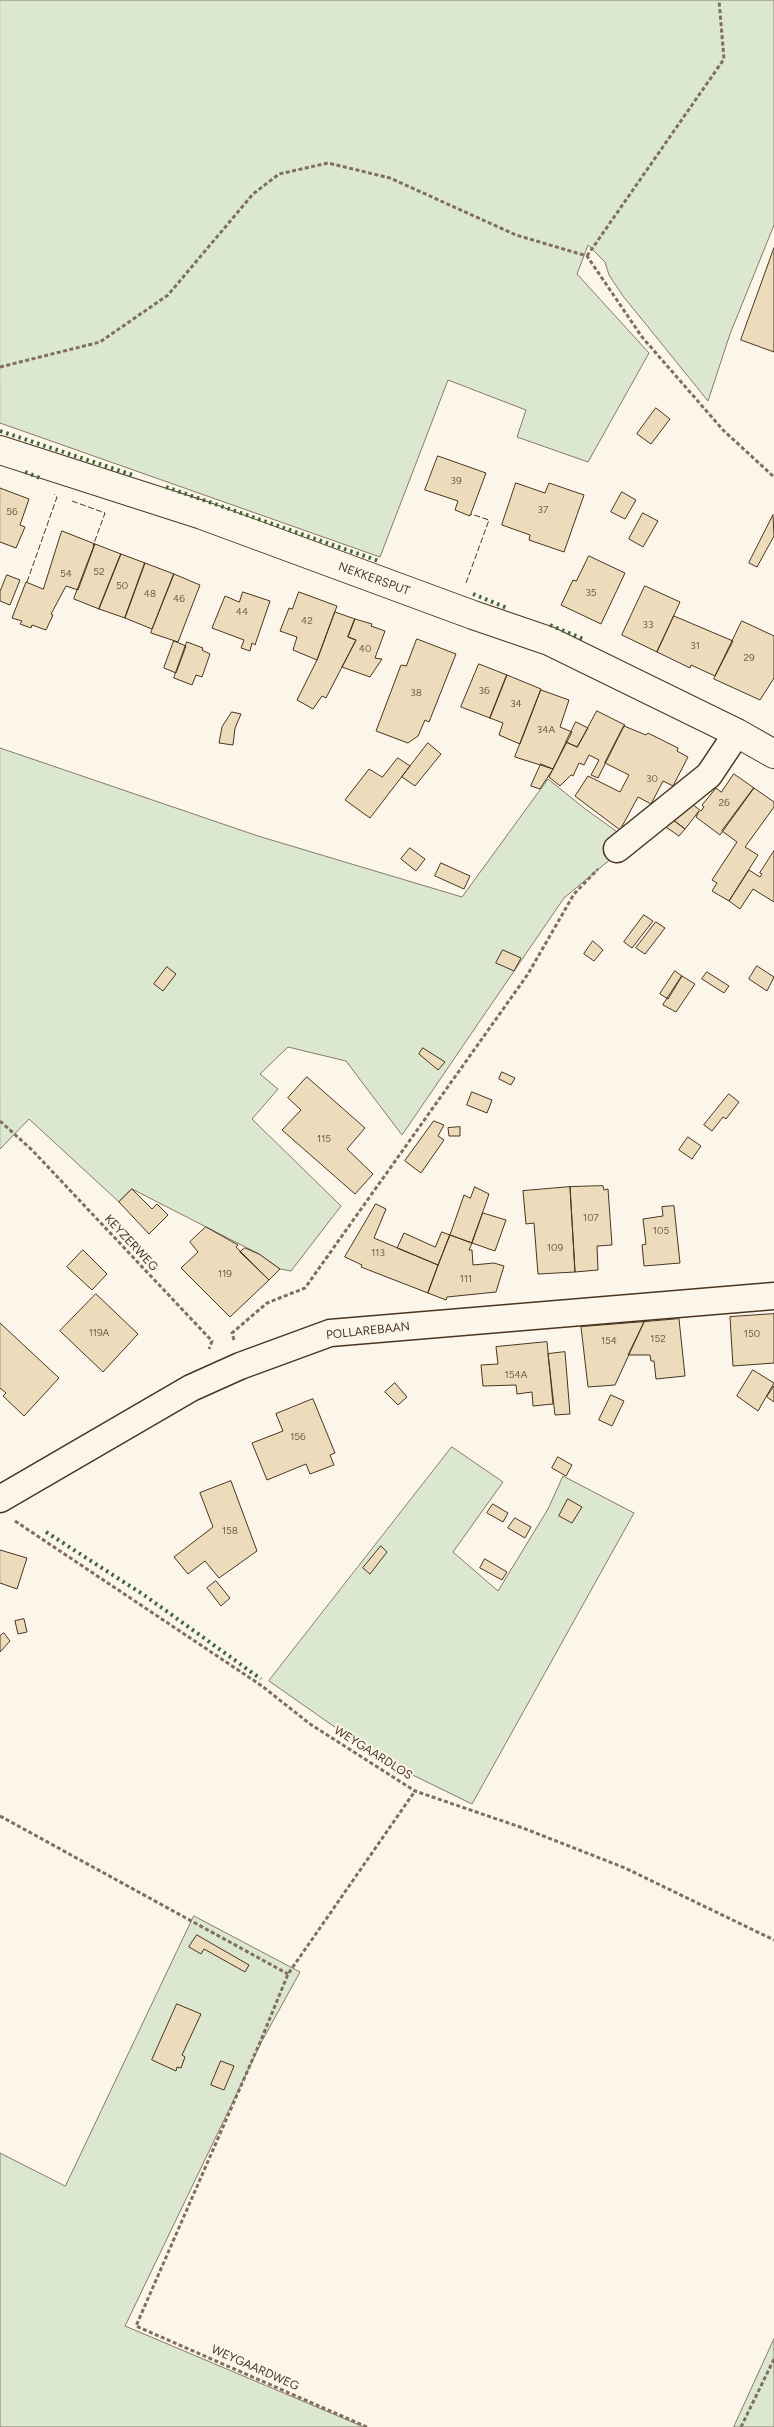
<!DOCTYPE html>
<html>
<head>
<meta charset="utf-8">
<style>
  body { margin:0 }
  canvas { display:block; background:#fbf6e9 }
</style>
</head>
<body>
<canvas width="774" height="2427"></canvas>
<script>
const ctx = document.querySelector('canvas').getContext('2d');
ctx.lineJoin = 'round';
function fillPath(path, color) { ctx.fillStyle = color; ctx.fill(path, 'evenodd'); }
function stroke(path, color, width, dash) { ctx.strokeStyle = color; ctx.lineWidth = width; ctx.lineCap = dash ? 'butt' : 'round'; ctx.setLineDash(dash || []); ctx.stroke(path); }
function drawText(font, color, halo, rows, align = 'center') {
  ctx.font = font + ' Figtree,sans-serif'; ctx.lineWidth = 4; ctx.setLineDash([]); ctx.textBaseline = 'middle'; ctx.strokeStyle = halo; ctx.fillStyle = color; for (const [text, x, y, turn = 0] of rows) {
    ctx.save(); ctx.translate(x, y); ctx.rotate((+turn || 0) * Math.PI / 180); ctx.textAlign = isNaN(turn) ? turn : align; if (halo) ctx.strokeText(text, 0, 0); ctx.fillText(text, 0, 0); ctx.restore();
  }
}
const green = new Path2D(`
  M0,0H774V225L730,334L708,401L623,296L609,275L605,262L588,245L577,274L649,353L588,462L517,437L526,410L448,380L380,557L0,423Z
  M0,748L258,836L462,897L548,779L584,808L631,842L564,898L402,1135L346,1061L288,1047L260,1074L278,1089L252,1119L341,1206L291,1271L280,1269L259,1254L132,1189L119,1202L29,1119L0,1149Z
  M452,1447L503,1482L453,1552L498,1591L548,1509L563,1476L634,1513L472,1804L382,1760L269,1681Z
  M194,1916L300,1972L262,2041L125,2326L364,2427H0V2153L65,2186Z
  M774,2339V2427H734Z`);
fillPath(green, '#dce7d0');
stroke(green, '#887966', 1);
const building = new Path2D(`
  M774,248V352L741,340Z
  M656,408L670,419L651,444L637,434Z
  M438,456L486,473L470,516L455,510L458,501L425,490Z
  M516,483L545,493L549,483L584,495L564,552L529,540L530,535L502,525Z
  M0,488L29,499L20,525L25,527L16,548L0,542Z
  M622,492L636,500L625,519L611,512Z
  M643,513L658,521L643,547L629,539Z
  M773,515L774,536L757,567L749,563Z
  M62,531L95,544L78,590L66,586L51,614L53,615L46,630L32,625L31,628L20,624L22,621L12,618L26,582L43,589Z
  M95,544L121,554L99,609L74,599Z
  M121,554L145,563L125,618L99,609Z
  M589,556L625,573L601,624L561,605L573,580L576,581Z
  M145,563L174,574L152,629L125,618Z
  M174,574L200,585L178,642L151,633Z
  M7,575L20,580L10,605L0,601V592Z
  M645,586L680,602L657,652L622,635Z
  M243,592L270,601L255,645L252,643L250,651L241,648L244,640L212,628L225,596L239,602Z
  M299,592L337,606L317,660L293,650L297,637L280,631L289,608L292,609Z
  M335,612L355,619L348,637L356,640L326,698L322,696L313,709L297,700L317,660Z
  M674,616L733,641L715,676L691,665L690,668L657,652Z
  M355,619L372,624L371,626L385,631L375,658L382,659L370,677L342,667L356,640L348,637Z
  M742,621L774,636V678L760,700L714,679Z
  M417,639L456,654L429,722L425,720L418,736L408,743L376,731L401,665L406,666Z
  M174,641L186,646L176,673L164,668Z
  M187,642L203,648L202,650L210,654L202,677L196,675L192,685L174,678Z
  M479,664L507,675L490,718L461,707Z
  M507,675L541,689L520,744L499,735L503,723L490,718Z
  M541,690L569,700L560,727L572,732L553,769L515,757Z
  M597,711L625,725L624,726L598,778L591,775L599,760L589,755L584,765L579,763L573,776L571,775L560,786L549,777L566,742L577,747Z
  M232,712L241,714L235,728L233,745L219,743L222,727Z
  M576,722L588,728L577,747L566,742Z
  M624,726L646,735L648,733L678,748L677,751L688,757L673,786L663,781L651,804L638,797L620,830L575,796L588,776L620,792L629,775L605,763Z
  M428,743L441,754L415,786L402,777Z
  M398,758L410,766L370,818L345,800L369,769L382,777Z
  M541,764L553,769L540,789L531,786Z
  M734,774L754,788L720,835L696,817L699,811L685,829L668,816L687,800L701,811L704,807L702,805L716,788L721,792Z
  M754,788L774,802V807L745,847L758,855L729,901L712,891L717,883L712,880L737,842L722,831Z
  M668,816L685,829L679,836L660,823Z
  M410,848L425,859L416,871L401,859Z
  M774,851V902L753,889L740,909L729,901L749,870L760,877L762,874L760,873Z
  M441,863L470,876L464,889L435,876Z
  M644,915L653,921L632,948L624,942Z
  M656,922L665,928L645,954L636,948Z
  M593,941L603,950L594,961L584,954Z
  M503,950L521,958L514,971L496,963Z
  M757,966L774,977L767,991L749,979Z
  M167,967L176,974L163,991L154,984Z
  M675,971L682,976L668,999L660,994Z
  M707,972L729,986L724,993L702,979Z
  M682,976L695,984L676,1012L663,1005Z
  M423,1048L445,1062L438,1070L419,1054Z
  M502,1072L515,1078L511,1085L499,1079Z
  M307,1077L365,1128L347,1149L373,1174L355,1194L282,1130L301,1110L288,1098Z
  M472,1092L492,1100L487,1113L467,1105Z
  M729,1094L739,1102L726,1119L723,1117L712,1131L704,1125Z
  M434,1121L444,1125L438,1136L444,1140L421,1173L405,1161Z
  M460,1127V1136H449L448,1128Z
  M688,1137L701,1146L692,1159L679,1150Z
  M603,1186L604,1190L608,1189L612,1245L597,1246L598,1270L575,1272L570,1187Z
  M475,1187L489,1194L472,1243L450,1235L464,1195L470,1198Z
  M570,1187L575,1272L538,1274L534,1223L526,1224L523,1191Z
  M132,1189L152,1209L157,1204L168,1215L149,1234L119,1202Z
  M376,1204L386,1209L374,1238L438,1265L428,1293L361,1267L362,1265L345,1257Z
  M674,1206L680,1263L644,1266L642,1245L646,1244L643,1219L663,1216L662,1207Z
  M483,1213L506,1220L495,1251L472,1243Z
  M206,1227L238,1245L236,1247L269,1280L230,1317L181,1268L198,1252L190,1242Z
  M442,1232L450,1235L438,1265L397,1248L404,1233L435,1247Z
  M450,1235L472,1243L469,1250H472L473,1265L494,1263L504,1266L496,1292L447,1297L446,1300L428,1293Z
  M245,1248L259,1254L280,1269L269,1280L240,1252Z
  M83,1250L107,1274L92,1290L67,1267Z
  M96,1294L138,1334L103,1372L60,1331Z
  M774,1314V1363L733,1366L730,1317Z
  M679,1319L685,1376L656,1379L654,1361H651L650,1355H628L644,1322Z
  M644,1322L615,1385L588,1387L581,1327Z
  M0,1323L59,1378L24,1416L3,1396L6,1393L0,1388Z
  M547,1342L553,1404L533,1406L532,1392L517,1394L516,1385L483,1386L481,1365L498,1364L496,1347Z
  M565,1352L570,1414L555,1415L548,1354Z
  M753,1370L774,1383L758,1411L737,1396Z
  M395,1383L407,1397L398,1405L385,1392Z
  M774,1386V1402L767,1397Z
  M611,1395L624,1401L612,1426L599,1420Z
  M313,1399L335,1453L330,1455L334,1465L310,1474L306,1464L267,1480L252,1443L283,1431L276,1414Z
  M558,1457L572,1465L566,1476L552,1468Z
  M231,1481L257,1551L219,1578L205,1561L188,1574L174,1557L213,1527L200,1493Z
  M568,1499L582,1507L572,1523L559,1516Z
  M493,1504L508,1513L503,1522L487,1513Z
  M515,1518L531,1527L525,1538L508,1528Z
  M381,1546L387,1552L370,1574L363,1568Z
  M0,1550L27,1558L17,1589L0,1583Z
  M485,1559L507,1572L502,1580L480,1568Z
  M216,1581L230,1598L221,1606L207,1588Z
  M24,1619L27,1632L18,1634L15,1621Z
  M4,1633L10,1641L0,1652V1636Z
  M197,1935L249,1965L245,1972L204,1949L201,1954L189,1947Z
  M177,2004L201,2014L182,2055L185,2057L181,2068L177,2067L176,2071L152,2060Z
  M221,2061L234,2066L224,2090L211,2085Z`);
fillPath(building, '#ecdcbc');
stroke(building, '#4a3520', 1);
const street = new Path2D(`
  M617,849L709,775L737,733
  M0,1499L191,1388L240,1366L330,1333L774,1296`);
const secondary = new Path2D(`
  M0,450L202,515L473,615L549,641L737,733L774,754`);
stroke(street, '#4a3520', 29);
stroke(secondary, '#4a3520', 30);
stroke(new Path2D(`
  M587,256L724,59L719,0
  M0,367L100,342L168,295L253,194L279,174L328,163L390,178L516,235L587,256L642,337L723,430L774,477
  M0,1121L32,1150L212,1341L209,1349
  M234,1340L232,1333L267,1303L305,1288L528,974L574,894L598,869
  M15,1521L262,1686L310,1724L415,1791L523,1828L625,1868L774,1940
  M0,1816L288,1974
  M367,2427L136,2326L261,2040L288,1974L415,1791
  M741,2427L774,2359`), '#7f6f5c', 3, [4, 2.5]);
stroke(street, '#fbf6e9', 26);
stroke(secondary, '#fbf6e9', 28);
stroke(new Path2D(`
  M0,431L133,475
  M25,472L40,478
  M166,487L379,561
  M473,594L507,608
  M550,625L583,639
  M46,1532L144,1595L261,1679`), '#436837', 4, [2.5, 4]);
stroke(new Path2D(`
  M72,501L105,513L93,546
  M27,582L57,497L54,494
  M466,583L489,520L471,514`), '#4a3520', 1, [6, 2.5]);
drawText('10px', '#725f47', null, [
  ["39",456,481],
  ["37",543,510],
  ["56",12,512],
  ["52",99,572],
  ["54",66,574],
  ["50",122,586],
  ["35",591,593],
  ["48",150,594],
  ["46",179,599],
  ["44",242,612],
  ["42",307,621],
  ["33",648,625],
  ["31",695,646],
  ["40",365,649],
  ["29",749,658],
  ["36",484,691],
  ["38",416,693],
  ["34",516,704],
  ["34A",546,730],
  ["30",652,779],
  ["26",724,803],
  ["115",324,1139],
  ["107",591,1218],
  ["105",661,1231],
  ["109",555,1248],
  ["113",378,1253],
  ["119",225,1274],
  ["111",466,1279],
  ["119A",99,1333],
  ["150",752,1334],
  ["152",658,1339],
  ["154",609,1341],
  ["154A",516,1375],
  ["156",298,1437],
  ["158",230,1531]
]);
drawText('12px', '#4a3520', '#fbf6e9', [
  ["NEKKERSPUT",374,579,20],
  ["KEYZERWEG",131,1243,47],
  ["POLLAREBAAN",368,1331,-6],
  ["WEYGAARDLOS",373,1753,32],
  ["WEYGAARDWEG",255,2368,24]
]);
</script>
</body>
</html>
